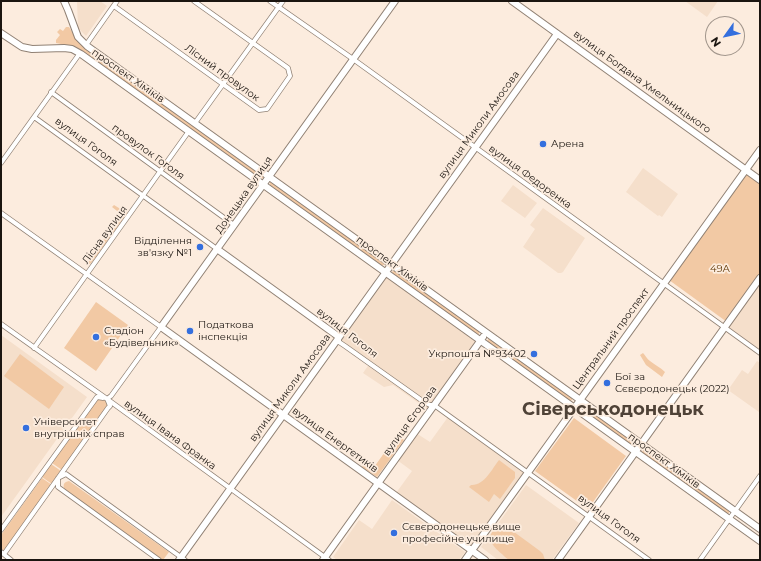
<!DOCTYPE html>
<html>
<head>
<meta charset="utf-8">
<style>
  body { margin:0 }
  #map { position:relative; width:761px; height:561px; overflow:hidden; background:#fcecde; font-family:Montserrat,sans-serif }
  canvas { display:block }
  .frame { position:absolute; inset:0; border:2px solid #1b1510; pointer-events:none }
  .north { position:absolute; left:705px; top:16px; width:40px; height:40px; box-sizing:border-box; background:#fcecde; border:1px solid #a2968c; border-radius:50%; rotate:237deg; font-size:11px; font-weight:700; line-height:16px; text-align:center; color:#1b1510 }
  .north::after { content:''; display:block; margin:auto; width:14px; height:18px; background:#346fde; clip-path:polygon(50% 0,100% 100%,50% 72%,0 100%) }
</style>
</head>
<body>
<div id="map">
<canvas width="761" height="561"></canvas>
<div class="frame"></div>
<div class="north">N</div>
</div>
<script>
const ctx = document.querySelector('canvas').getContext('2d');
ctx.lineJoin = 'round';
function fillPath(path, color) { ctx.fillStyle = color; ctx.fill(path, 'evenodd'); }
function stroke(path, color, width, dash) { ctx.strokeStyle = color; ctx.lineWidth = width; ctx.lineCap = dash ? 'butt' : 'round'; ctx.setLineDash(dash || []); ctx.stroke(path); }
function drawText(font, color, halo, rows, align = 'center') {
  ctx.font = font + ' Montserrat,sans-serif'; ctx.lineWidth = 3.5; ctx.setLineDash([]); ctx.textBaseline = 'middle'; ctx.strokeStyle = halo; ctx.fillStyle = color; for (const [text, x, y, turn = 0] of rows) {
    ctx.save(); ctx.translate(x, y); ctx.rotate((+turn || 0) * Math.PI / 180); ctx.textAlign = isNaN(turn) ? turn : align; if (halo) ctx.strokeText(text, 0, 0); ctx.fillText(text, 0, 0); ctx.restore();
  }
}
fillPath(new Path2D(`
  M77,1H100L107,6L86,36L78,28Z
  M685,1H718L707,17Z
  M643,168L678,194L662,217L659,215L658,216L626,192Z
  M513,185L537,203L525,218L501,201Z
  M543,208L585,238L563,272L561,273H558L523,247L535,229L530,225Z
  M386,275L477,341L433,402H432L427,409L393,385L384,387L363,373L370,363L339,341Z
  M760,282V351L727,327Z
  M1,335L87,397L1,517Z
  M757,361L760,363V411L759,412L728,390L742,370L748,374Z
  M448,417L526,473L472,548L396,493L412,471L397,460L416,433L430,442Z
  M526,485L579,523L552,560H498L481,547Z
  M392,500L465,552L459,560H337L333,557L359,520L372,529Z`), '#f5dfcb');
fillPath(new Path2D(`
  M66,27H69L79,43L263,175V178H260L76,47L56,43V40L60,35L57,32L60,29L63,31Z
  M746,173L760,183V275L727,322L669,280Z
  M270,182H271L385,263L384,265H381L270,185Z
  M114,205L127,213L126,215L92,262L90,264H87L121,214L112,207Z
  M394,270H395L479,330V334H476L393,274L392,272Z
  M96,302L128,325L96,371L64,348Z
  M489,338H490L572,397V400L569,401L488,342L487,341Z
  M643,353C645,355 647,359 650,361C655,365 660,367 665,372L662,377L646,365L640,355Z
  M20,354L64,387L49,409L4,376Z
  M99,399L105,400L107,404V407L62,470L52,463L97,400Z
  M582,405L635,443L632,446L580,408L581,406Z
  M574,418L626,456L588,509L535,471Z
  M397,435L404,440L377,477L362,467L364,464L372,470Z
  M644,450H646L729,510V513H726L643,454L642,452Z
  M499,460L515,472V478L500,499L494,494L489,502L469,487L471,485C484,486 492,469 499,460Z
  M51,464L61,471L52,484L42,477Z
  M42,478L52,485L6,549L3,550L1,549V535Z
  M69,481L169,552L163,560L64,489C63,484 64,482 69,481Z
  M499,527H503L510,529L540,551L543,554L545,560C539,560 515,561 510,560C507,559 504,556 502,554C492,546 483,535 499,527Z`), '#f2c9a4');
const street = new Path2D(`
  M270,1L353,59L760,353
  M114,6L259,110L267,109L290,76L288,68L194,1
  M86,45L117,1
  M51,92L234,225
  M34,117L217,249
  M195,123L283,1
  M1,163L80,53
  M1,213L161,327L111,396L107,399
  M1,324L107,399L329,560
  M339,337V342L345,346L424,402L430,405H434L649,560
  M34,348L189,131
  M1,530L97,397L103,398
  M1,552L11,560
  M4,554L108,408L110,406L108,401
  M159,560L58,487V478L66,474L185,560
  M700,560L760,476`);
const secondary = new Path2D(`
  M64,1L68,10L78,37L87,46L760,529
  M395,1L161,327L485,560
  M512,1L760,180
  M1,33L22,47L32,49L64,48L72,49L81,54L760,541
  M217,249L339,337
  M179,560L557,34
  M323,560L483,337
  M465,560L760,150
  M558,560L760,278`);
stroke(street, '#908174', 5.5);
stroke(secondary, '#908174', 8);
stroke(street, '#fff', 4);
stroke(secondary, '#fff', 6);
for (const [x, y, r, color] of [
  [543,144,4,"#346fde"],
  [200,247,4,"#346fde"],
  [190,331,4,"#346fde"],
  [96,337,4,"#346fde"],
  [534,354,4,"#346fde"],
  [607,383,4,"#346fde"],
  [26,428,4,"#346fde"],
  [394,533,4,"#346fde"]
]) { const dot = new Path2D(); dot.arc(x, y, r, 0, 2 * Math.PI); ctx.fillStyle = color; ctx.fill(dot); stroke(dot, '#fcecde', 1.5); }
drawText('10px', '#1b1510', '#fcecde', [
  ["Лісний провулок",222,73,36],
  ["проспект Хіміків",128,76,35],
  ["вулиця Богдана Хмельницького",642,82,36],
  ["вулиця Миколи Амосова",479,125,-54],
  ["вулиця Гоголя",86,142,36],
  ["провулок Гоголя",148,152,36],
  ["вулиця Федоренка",530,177,36],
  ["Донецька вулиця",244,195,-55],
  ["Лісна вулиця",105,235,-54],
  ["проспект Хіміків",392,264,36],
  ["вулиця Гоголя",347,333,38],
  ["Центральний проспект",611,339,-54],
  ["вулиця Миколи Амосова",290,388,-54],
  ["вулиця Єгорова",410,421,-54],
  ["вулиця Івана Франка",170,435,36],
  ["вулиця Енергетиків",335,440,36],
  ["проспект Хіміків",664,461,36],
  ["вулиця Гоголя",609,519,36]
]);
drawText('10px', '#1b1510', '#fcecde', [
  ["Арена",551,144],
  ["Відділення",192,241,"right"],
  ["зв'язку №1",192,253,"right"],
  ["Податкова",198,325],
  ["інспекція",198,337],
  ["Стадіон",104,331],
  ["«Будівельник»",104,343],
  ["Укрпошта №93402",526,354,"right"],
  ["Бої за",615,377],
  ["Сєвєродонецьк (2022)",615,389],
  ["Університет",34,422],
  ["внутрішніх справ",34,434],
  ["Сєвєродонецьке вище",402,527],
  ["професійне училище",402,539]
], 'left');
drawText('10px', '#603604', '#fcecde', [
  ["49А",720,269]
]);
drawText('bold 18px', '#4f4237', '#fcecde', [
  ["Сіверськодонецьк",613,410]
]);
</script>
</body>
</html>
